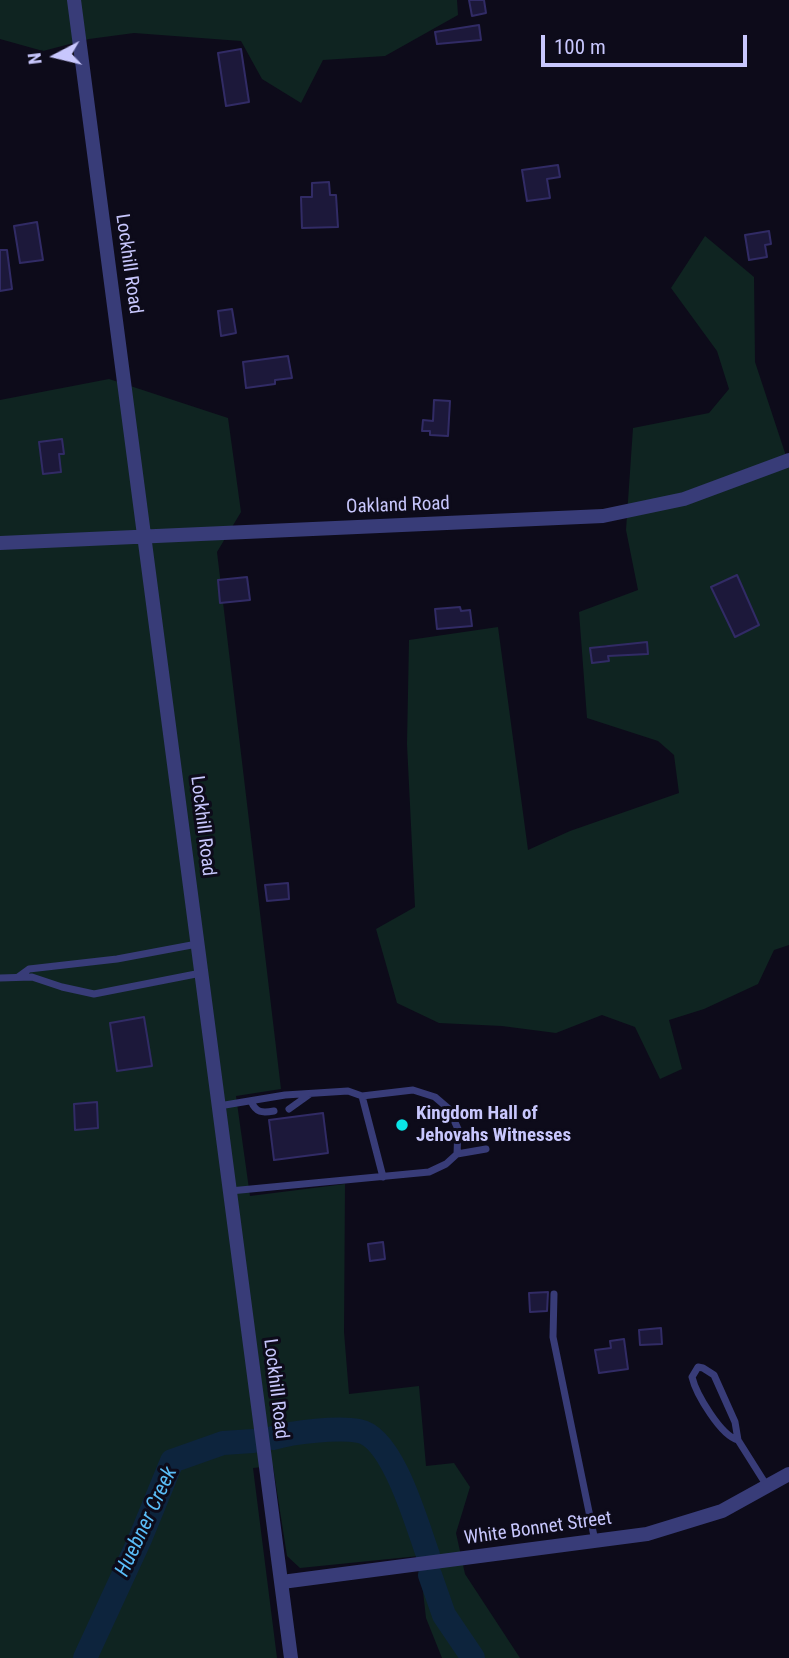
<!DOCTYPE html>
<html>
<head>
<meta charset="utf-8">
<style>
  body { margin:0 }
  #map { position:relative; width:789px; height:1658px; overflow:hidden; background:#0d0b1a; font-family:"Roboto Condensed",sans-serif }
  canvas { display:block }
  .north { position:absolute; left:21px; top:21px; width:70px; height:70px; -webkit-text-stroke:5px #0d0b1a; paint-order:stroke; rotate:263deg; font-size:19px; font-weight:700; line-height:28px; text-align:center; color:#c8c7fd }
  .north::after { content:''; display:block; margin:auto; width:24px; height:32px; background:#c8c7fd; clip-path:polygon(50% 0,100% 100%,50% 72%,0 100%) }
  .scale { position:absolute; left:541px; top:35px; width:206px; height:32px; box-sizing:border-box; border:4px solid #c8c7fd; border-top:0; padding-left:9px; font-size:21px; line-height:24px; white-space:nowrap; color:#c8c7fd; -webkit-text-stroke:5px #0d0b1a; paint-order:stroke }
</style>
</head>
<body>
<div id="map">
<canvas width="789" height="1658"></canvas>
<div class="north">N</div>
<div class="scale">100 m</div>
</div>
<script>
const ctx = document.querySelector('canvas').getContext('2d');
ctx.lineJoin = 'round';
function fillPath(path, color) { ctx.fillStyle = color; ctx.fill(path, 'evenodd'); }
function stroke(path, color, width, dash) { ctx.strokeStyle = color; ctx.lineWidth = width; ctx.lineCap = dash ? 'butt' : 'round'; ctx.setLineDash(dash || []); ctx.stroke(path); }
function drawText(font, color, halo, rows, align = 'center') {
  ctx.font = font + ' "Roboto Condensed",sans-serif'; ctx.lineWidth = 6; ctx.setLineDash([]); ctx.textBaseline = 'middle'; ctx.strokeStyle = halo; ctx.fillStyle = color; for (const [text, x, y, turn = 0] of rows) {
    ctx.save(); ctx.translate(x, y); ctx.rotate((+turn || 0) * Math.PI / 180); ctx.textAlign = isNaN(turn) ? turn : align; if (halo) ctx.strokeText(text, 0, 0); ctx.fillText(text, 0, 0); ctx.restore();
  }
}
fillPath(new Path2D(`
  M0,0H457L458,15L385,56L323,60L301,103L262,79L241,41L134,33L89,39L43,51L0,39Z
  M705,236L754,277L755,362L789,465V945L774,950L758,984L704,1009L669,1020L682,1069L660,1079L635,1027L602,1015L556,1033L502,1026L439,1023L397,1003L376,929L415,907L407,744L409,640L498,627L528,850L570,831L679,793L674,755L658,741L587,718L579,612L638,590L626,530L633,428L709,413L729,389L717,351L671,288ZM736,575L759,625L735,637L711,587ZM607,645L609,661L592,663L590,648Z
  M109,379L228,418L241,512L217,552L281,1089L236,1096L250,1196L345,1184L344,1332L349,1394L419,1386L426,1466L454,1463L470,1487L456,1533L465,1574L520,1658H442L426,1618L419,1556L300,1568L287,1556L273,1466L253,1468L277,1658H0V400ZM144,1018L152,1066L118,1071L110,1023ZM96,1103L98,1128L76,1129L74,1104Z`), '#0f2421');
stroke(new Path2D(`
  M273,1438C293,1432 338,1427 359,1431C393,1437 417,1525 428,1555
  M430,1575L444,1615L473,1658
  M85,1658L140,1539L172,1461L223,1443L253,1441`), '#0d243d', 24);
const building = new Path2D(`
  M469,0H484L486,13L472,16Z
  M479,25L481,40L437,44L435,32Z
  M241,49L249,102L226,106L218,53Z
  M558,165L560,177L547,179L550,198L527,201L522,170Z
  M329,182L330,195H336L338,227L302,228L301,197H312V183Z
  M37,222L43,260L20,263L14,226Z
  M769,231L771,244L765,245L767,257L749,260L745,235Z
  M0,250H7L12,289L0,291Z
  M232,309L236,333L221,336L218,311Z
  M288,356L292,378L275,380V384L246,388L243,362Z
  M434,400L450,401L448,436L430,435V431H422L423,420L433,421Z
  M62,439L64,454H59L61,472L43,474L39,442Z
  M737,575L759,625L735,637L711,587Z
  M247,577L250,600L220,603L218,580Z
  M460,607L461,611L470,610L472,626L437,629L435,609Z
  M647,642L648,654L608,656L609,661L592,663L590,648Z
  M288,883L289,899L267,901L265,885Z
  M144,1017L152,1066L117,1071L110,1023Z
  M97,1102L98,1128L75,1130L74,1104Z
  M323,1113L328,1153L274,1160L269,1120Z
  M383,1242L385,1259L370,1261L368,1244Z
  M548,1292L547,1311L530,1312L529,1293Z
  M661,1328L662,1344L640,1345L639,1330Z
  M624,1339L628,1369L599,1373L595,1350L611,1348L610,1341Z`);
fillPath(building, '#1c183a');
stroke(building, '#312b65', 2);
stroke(new Path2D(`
  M18,977L29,969L117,959L197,944
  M0,978L32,977L62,987L94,994L201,973
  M362,1096L383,1177
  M251,1101C256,1113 262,1113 274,1111
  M219,1106L285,1095L348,1091L362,1096L413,1090L435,1097L449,1109L458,1129L457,1154L446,1164L429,1172L230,1191
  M289,1109L310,1094
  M457,1154L486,1149
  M554,1294L553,1337L595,1541
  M738,1440C721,1436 696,1394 692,1377L698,1367L703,1368L714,1375L735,1422L738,1440L767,1486`), '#383c78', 7);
stroke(new Path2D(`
  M74,0L291,1658
  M0,543L603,516L684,499L789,460
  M282,1582L647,1534L722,1511L789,1474`), '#383c78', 14);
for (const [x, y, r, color] of [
  [402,1125,7,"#0ae4e6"]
]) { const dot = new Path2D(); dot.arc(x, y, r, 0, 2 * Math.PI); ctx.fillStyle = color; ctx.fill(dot); stroke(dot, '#0d0b1a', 2.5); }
drawText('19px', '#c8c7fd', '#0d0b1a', [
  ["Lockhill Road",128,264,82],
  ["Oakland Road",398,506,-2],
  ["Lockhill Road",202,826,83],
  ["Lockhill Road",275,1389,83],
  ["White Bonnet Street",538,1529,-8]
]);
drawText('bold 19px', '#c8c7fd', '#0d0b1a', [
  ["Kingdom Hall of",416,1114],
  ["Jehovahs Witnesses",416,1136]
], 'left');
drawText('italic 21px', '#5abdf8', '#0d0b1a', [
  ["Huebner Creek",147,1522,-65]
]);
</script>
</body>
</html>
